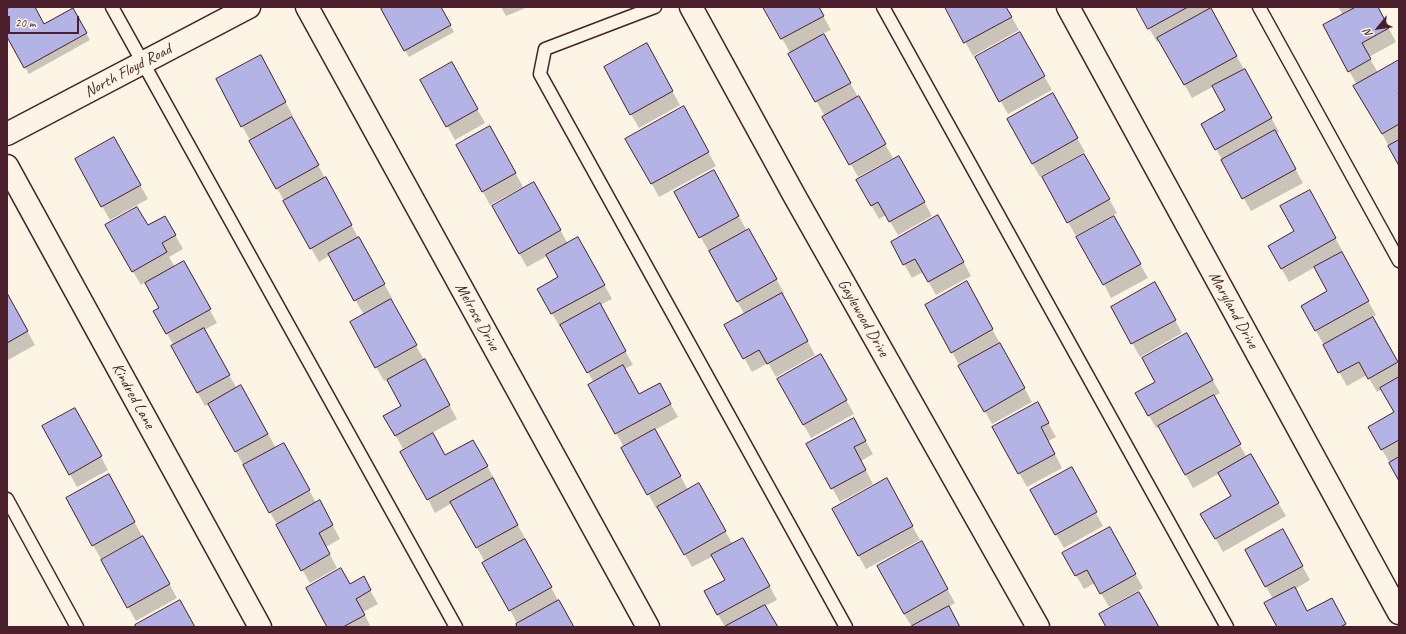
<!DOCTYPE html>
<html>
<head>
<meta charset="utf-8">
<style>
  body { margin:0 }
  #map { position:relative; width:1406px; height:634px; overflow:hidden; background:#fcf5e5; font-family:Caveat,sans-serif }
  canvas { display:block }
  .frame { position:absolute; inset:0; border:8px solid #4a1f2b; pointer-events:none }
  .north { position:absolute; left:1358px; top:8px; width:40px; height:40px; -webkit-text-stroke:3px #fcf5e5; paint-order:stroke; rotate:241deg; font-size:11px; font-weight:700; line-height:16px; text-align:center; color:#4a1f2b }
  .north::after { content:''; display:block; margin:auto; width:14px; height:18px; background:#4a1f2b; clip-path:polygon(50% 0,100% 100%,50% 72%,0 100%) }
  .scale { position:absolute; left:8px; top:16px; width:71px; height:18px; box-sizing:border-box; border:2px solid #4a1f2b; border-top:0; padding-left:5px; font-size:12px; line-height:14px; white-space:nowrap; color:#4a1f2b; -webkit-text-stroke:3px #fcf5e5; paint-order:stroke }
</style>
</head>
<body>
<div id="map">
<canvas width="1406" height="634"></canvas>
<div class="frame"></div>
<div class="north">N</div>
<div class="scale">20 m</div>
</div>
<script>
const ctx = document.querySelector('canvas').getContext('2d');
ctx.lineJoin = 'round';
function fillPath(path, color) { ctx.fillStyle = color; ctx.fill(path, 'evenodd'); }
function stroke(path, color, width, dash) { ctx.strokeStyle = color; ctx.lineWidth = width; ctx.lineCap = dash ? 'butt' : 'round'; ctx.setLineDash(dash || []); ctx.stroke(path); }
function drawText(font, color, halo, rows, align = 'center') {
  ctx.font = font + ' Caveat,sans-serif'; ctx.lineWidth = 4; ctx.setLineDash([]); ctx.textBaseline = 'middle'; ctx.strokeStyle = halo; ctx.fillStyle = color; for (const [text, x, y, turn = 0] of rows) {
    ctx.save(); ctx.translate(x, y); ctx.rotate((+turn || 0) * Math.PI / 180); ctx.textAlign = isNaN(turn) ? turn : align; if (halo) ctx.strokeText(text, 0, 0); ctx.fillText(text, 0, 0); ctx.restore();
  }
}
fillPath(new Path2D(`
  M13,7H34L44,25L73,9L90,40L29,74L7,35V10Z
  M386,7H440L454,32L409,57L382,9Z
  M501,7H528L506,16Z
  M765,7H818L831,30L822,34L893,158L858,177Z
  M946,7H1006L1019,30L973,56Z
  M1137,7H1209L1279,132L1276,134L1303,183L1251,211L1202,124L1227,110L1214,86L1192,98L1160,40L1157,42Z
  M1338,7H1377L1396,42L1369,57L1378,73L1399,61V164L1355,86L1357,85L1324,26L1343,15Z
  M1020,34L1052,90L1008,114L976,58Z
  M654,58L680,105L639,128L605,68Z
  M268,70L293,116L291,117L392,298L390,299L457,419L403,449L385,416L403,406L387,379L384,381L351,322L364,315L330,255L319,262L277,188L259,135L250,140L242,126Z
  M459,77L485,123L455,140L422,80Z
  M1052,94L1085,152L1040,177L1032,163Z
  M691,121L716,166L659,197L627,139Z
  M498,141L523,187L490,205L483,192Z
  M121,151L148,199L110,220L102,206Z
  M1084,155L1117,213L1076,236L1068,222Z
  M907,171L932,216L898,235L886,215L879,219L857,180Z
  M721,185L747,231L757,244L784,293L782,295L815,355L776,377L768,363L752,372L726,325L745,315L675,192Z
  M542,197L568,244L586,252L612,299L600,305L633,365L624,369L639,395L659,384L678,417L655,430L688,490L707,498L733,545L751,552L777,600L765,606L777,627H725L705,592L726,580L713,556L692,567L658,507L656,508L623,448L624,447L589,385L594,383L562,326L560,327L538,289L559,278L547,256L527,267L519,253Z
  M1317,205L1343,252L1341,253L1376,315L1372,318L1399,367V479L1369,427L1395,412L1382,389L1377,392L1367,375L1347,386L1302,306L1329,291L1315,267L1289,282L1269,246L1296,232Z
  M165,217L183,249L169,257L175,267L191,276L217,323L204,330L237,389L249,400L276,448L291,457L316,503L327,515L340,539L326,547L337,568L310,583L209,404L205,406L172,347L174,346L155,312L160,309L145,282L141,285L106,226L148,227Z
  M946,230L971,276L936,295L923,272L912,278L892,242Z
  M1121,231L1148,278L1111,298L1104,284Z
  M1155,284L1182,333L1140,357L1112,307Z
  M7,295L35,345L8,360L7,359Z
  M974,296L1032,402L992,424L952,352Z
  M1194,348L1220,393L1213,397L1247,458L1251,456L1286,516L1223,552L1202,514L1232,497L1220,473L1193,488L1159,427L1156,428L1137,394L1156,383Z
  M829,369L854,414L811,438L778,379Z
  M1037,403L1056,437L1048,441L1062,468L1027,487L994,428Z
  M853,419L873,454L861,461L873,484L840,502L808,444Z
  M82,422L108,470L77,487L70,474Z
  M473,441L495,480L493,481L525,538L524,539L573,627H519L485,562L452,503L435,513L428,499L445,456Z
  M1079,482L1103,526L1064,548L1056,534Z
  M116,489L142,536L101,559L93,545Z
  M894,493L920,540L866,569L833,510Z
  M1282,530L1310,580L1295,589L1308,612L1332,599L1347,627H1278L1273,599L1246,550Z
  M1117,541L1143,588L1109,607L1095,583L1084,589L1064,554Z
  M151,551L177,598L136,621L102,560Z
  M929,556L955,603L948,607L960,627H912L904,614Z
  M363,578L378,604L363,612L371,627H328L350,585Z`), '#0003');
const building = new Path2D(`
  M11,7H35L44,24L73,8L87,33L24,68L7,37V9Z
  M384,7H441L451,25L404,51L381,9Z
  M763,7H819L824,16L781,39Z
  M945,7H1006L1012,17L964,43Z
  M1136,7H1188L1148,29Z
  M1356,7H1378L1389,28L1362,43L1371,59L1348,72L1323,25Z
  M1211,8L1237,56L1184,85L1157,38Z
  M1020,32L1045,76L999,102L975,57Z
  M824,34L851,83L815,102L788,54Z
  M647,43L673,91L630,115L604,67Z
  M261,55L286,102L241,127L216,79Z
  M1399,60V92L1398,93L1399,95V124L1382,134L1353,86Z
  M452,62L478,109L446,127L420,80Z
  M1245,69L1272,118L1215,150L1201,124L1225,110L1212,86Z
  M1053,93L1078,138L1032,164L1007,119Z
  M859,96L886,144L849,165L822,117Z
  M684,106L709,152L651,184L625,139Z
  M292,117L319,165L276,189L249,141Z
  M490,126L516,173L482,192L456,145Z
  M1275,130L1296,169L1242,199L1221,160Z
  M114,137L141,185L101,207L75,159Z
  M1399,140V166L1388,146Z
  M1084,154L1110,199L1067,223L1042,177Z
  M899,156L925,202L889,222L878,202L871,206L856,180Z
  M714,170L739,216L699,238L674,192Z
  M326,177L352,225L310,249L283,201Z
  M534,182L561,230L519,254L492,206Z
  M1310,190L1336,238L1281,269L1268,246L1294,231L1280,206Z
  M137,207L148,225L165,216L176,235L162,243L167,252L132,272L105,225Z
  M938,215L964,262L928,282L915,259L903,265L891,242Z
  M1114,216L1141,264L1103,285L1076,237Z
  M749,229L777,279L737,302L709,251Z
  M359,237L385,284L354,301L328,254Z
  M578,237L605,285L551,314L537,289L558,277L546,255Z
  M1342,252L1369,301L1315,331L1301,306L1327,291L1314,267Z
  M184,261L211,309L166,334L153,311L159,308L145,283Z
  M967,281L993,329L951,353L925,305Z
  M1155,282L1176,320L1131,344L1111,307Z
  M7,293L28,331L7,343Z
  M782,293L808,341L767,364L759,350L743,359L724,325Z
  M391,299L417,345L375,368L350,322Z
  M600,303L626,351L587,373L560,325Z
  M1373,317L1398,362L1368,379L1359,362L1338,373L1323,345Z
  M204,328L230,375L197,393L171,346Z
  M1187,333L1213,380L1148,416L1135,393L1155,382L1142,358Z
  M1000,343L1025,388L984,412L958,366Z
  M821,354L847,400L803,425L777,379Z
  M425,359L450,405L395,436L383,416L401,406L387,380Z
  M623,365L639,394L660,383L671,404L615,434L588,385Z
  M1399,377V440L1381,450L1368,427L1394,412L1380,388Z
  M241,385L268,434L235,452L208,404Z
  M1214,395L1241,444L1185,475L1158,426Z
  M1038,402L1049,423L1041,427L1055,454L1018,474L992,427Z
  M75,408L102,456L69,475L42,426Z
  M854,418L866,441L854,447L866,470L831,489L806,444Z
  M655,429L681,476L647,495L621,448Z
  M433,433L445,455L473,440L488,466L427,500L400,452Z
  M284,443L310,490L269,513L243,465Z
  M1251,454L1279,503L1215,539L1200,514L1231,496L1218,473Z
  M1399,457V481L1389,463Z
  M1072,467L1097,512L1055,535L1030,490Z
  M109,474L135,522L92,546L66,498Z
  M493,478L518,525L476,548L450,502Z
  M887,478L913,526L858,556L832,509Z
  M699,483L726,531L684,555L657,507Z
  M320,500L333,525L319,533L330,554L301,571L276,525Z
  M1110,527L1136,574L1100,594L1087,570L1075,576L1062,553Z
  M1283,529L1303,566L1265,587L1245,550Z
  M143,536L170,584L127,608L101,560Z
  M743,538L770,586L717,615L704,591L725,580L711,555Z
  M525,539L552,587L509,611L482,563Z
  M922,541L948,589L904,614L877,566Z
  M341,568L350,584L364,576L371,590L356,599L365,615L343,627H327L306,588Z
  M1295,587L1307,611L1332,598L1346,624L1340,627H1277L1264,603Z
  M1139,592L1159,627H1106L1099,614Z
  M180,600L195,627H136L135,625Z
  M559,600L574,627H517L516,624Z
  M765,605L778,627H727L726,626Z
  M949,606L960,627H913L912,626Z`);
fillPath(building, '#b4b3e5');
stroke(building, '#4a1f2b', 1);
const service = new Path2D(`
  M112,7L456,627
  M655,7L545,49L540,74L846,627
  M883,7L1227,627
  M1259,7L1399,261
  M7,499L77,627`);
const minor = new Path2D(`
  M691,7L794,195L1038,627
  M1068,7L1399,613
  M7,166L260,627`);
const tertiary = new Path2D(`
  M307,7L648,627
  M7,134L249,7`);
stroke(service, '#4a1f2b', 15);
stroke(minor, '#4a1f2b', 25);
stroke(tertiary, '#4a1f2b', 25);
stroke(service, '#fcf5e5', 12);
stroke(minor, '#fcf5e5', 22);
stroke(tertiary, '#fcf5e5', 22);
drawText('16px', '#4a1f2b', '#fcf5e5', [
  ["North Floyd Road",128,71,-28],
  ["Maryland Drive",1233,310,61],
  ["Melrose Drive",477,317,61],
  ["Gaylewood Drive",863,318,60],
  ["Kindred Lane",133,396,61]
]);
</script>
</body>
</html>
